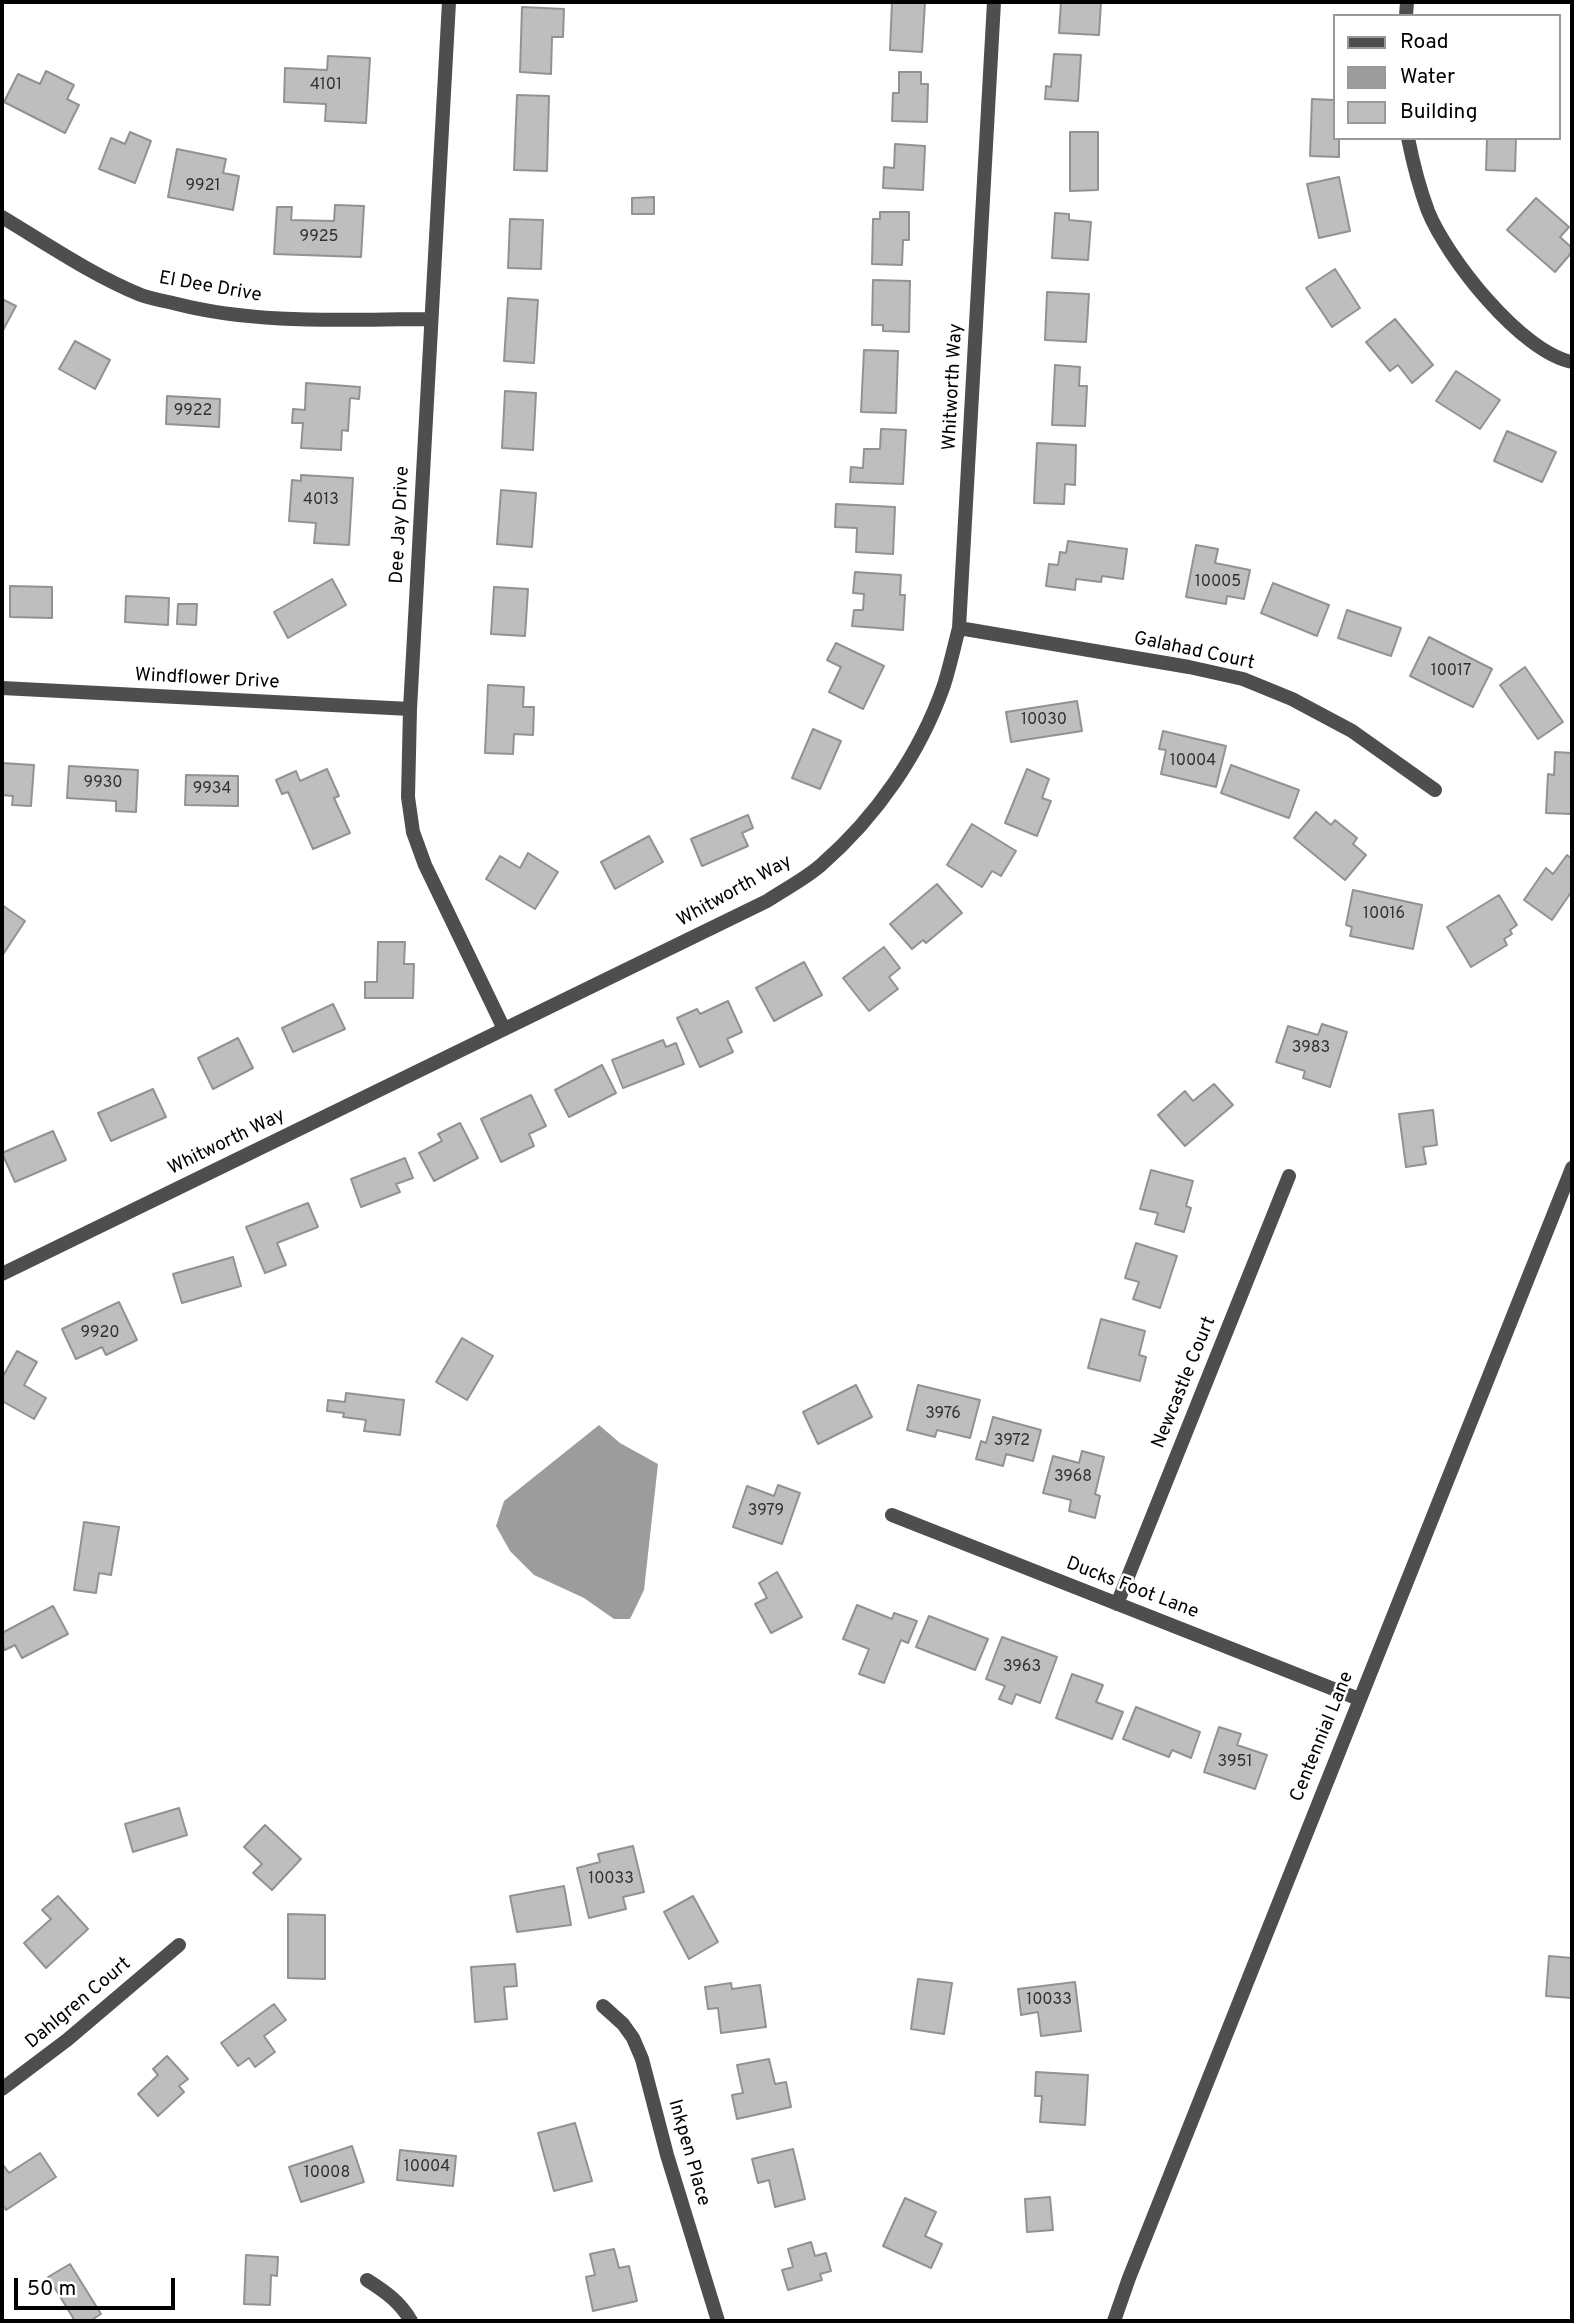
<!DOCTYPE html>
<html>
<head>
<meta charset="utf-8">
<style>
  body { margin:0 }
  #map { position:relative; width:1574px; height:2323px; overflow:hidden; background:#fff; font-family:Overpass,sans-serif }
  canvas { display:block }
  .frame { position:absolute; inset:0; border:4px solid #000; pointer-events:none }
  .legend { position:absolute; left:1333px; top:14px; width:228px; height:126px; box-sizing:border-box; background:#fff; border:2px solid #999; margin:0; padding:9px 12px; list-style:none; font-size:21px; color:#000 }
  .legend li { display:flex; align-items:center; gap:14px; height:35px }
  .legend b { width:35px; border:2px solid #999 }
  .scale { position:absolute; left:14px; top:2278px; width:161px; height:32px; box-sizing:border-box; border:4px solid #000; border-top:0; padding-left:9px; font-size:21px; line-height:24px; white-space:nowrap; color:#000; -webkit-text-stroke:5px #fff; paint-order:stroke }
</style>
</head>
<body>
<div id="map">
<canvas width="1574" height="2323"></canvas>
<div class="frame"></div>
<ul class="legend">
<li><b style="height:9px;background:#4e4e4e"></b>Road</li>
<li><b style="height:19px;background:#9c9c9c"></b>Water</li>
<li><b style="height:19px;background:#bebebe"></b>Building</li>
</ul>
<div class="scale">50 m</div>
</div>
<script>
const ctx = document.querySelector('canvas').getContext('2d');
ctx.lineJoin = 'round';
function fillPath(path, color) { ctx.fillStyle = color; ctx.fill(path, 'evenodd'); }
function stroke(path, color, width, dash) { ctx.strokeStyle = color; ctx.lineWidth = width; ctx.lineCap = dash ? 'butt' : 'round'; ctx.setLineDash(dash || []); ctx.stroke(path); }
function drawText(font, color, halo, rows, align = 'center') {
  ctx.font = font + ' Overpass,sans-serif'; ctx.lineWidth = 5; ctx.setLineDash([]); ctx.textBaseline = 'middle'; ctx.strokeStyle = halo; ctx.fillStyle = color; for (const [text, x, y, turn = 0] of rows) {
    ctx.save(); ctx.translate(x, y); ctx.rotate((+turn || 0) * Math.PI / 180); ctx.textAlign = isNaN(turn) ? turn : align; if (halo) ctx.strokeText(text, 0, 0); ctx.fillText(text, 0, 0); ctx.restore();
  }
}
fillPath(new Path2D(`
  M599,1425L620,1443L658,1464L644,1590L630,1619H614L584,1598L534,1575L510,1551L496,1526L504,1501Z`), '#9c9c9c');
const building = new Path2D(`
  M892,2H925L922,52L890,50Z
  M1061,2H1101L1099,35L1059,33Z
  M522,7L564,9L563,37H552L551,74L520,72Z
  M1054,54L1081,55L1078,101L1045,99L1046,86L1051,87Z
  M328,56L370,58L366,123L325,121L326,104L284,102L285,68L327,70Z
  M46,71L74,85L67,99L79,105L65,133L4,102L18,74L40,84Z
  M899,72H921V84H928L927,122L892,121L893,93H899Z
  M517,95L549,96L547,171L514,170Z
  M1312,99L1334,100V138H1339V157L1310,156Z
  M130,132L151,141L135,183L99,169L111,138L125,144Z
  M1070,132H1098V190L1070,191Z
  M1487,138H1516L1515,171L1486,170Z
  M895,144L925,146L923,190L883,188L884,167L894,168Z
  M177,149L226,159L223,173L239,176L233,210L168,197Z
  M1339,177L1350,231L1319,238L1307,184Z
  M654,197V214H632V198Z
  M1536,198L1569,227L1560,237L1572,248V252L1555,272L1507,230Z
  M335,205L364,206L361,257L274,254L277,207H292L291,220L334,221Z
  M880,212H909V240H903L902,265L872,264L873,219H880Z
  M1055,213L1069,214V220L1091,222L1088,260L1052,258Z
  M510,219L543,220L541,269L508,268Z
  M1335,269L1360,308L1332,327L1306,288Z
  M873,280L910,281L909,332L883,331V325H872Z
  M1047,292L1089,294L1086,342L1045,340Z
  M508,298L538,300L534,363L504,361Z
  M2,299L16,306L2,332Z
  M1395,319L1433,365L1412,383L1398,365L1390,371L1366,342Z
  M75,341L110,360L95,389L59,369Z
  M864,350L898,351L896,413L861,412Z
  M1055,365L1080,367L1079,386H1087L1085,426L1052,425Z
  M1456,371L1500,400L1480,429L1436,401Z
  M306,383L360,387L359,399L350,398L348,431L342,430L341,450L301,448L303,423H292L293,409L305,410Z
  M505,391L536,393L533,450L502,448Z
  M167,396L220,399L219,427L166,424Z
  M881,429L906,430L903,484L850,482L851,467L863,468L864,449H880Z
  M1507,431L1556,452L1542,482L1494,461Z
  M1037,443L1076,445L1075,485L1065,484L1064,504L1034,503Z
  M301,475L353,478L349,545L314,543L316,523L289,521L292,480L301,481Z
  M501,490L536,493L532,547L497,544Z
  M836,504L895,507L893,554L856,552L857,528L835,527Z
  M1068,541L1127,549L1123,579L1102,576L1101,582L1076,579L1075,590L1046,586L1049,564L1058,565L1060,552L1066,553Z
  M1196,545L1218,549L1215,563L1250,570L1244,599L1227,596L1226,604L1186,597Z
  M855,572L901,575L900,595H905L903,630L852,626L854,610H863L864,594L853,593Z
  M332,579L346,605L288,638L274,612Z
  M1273,583L1329,605L1317,636L1261,613Z
  M10,586L52,587V618L10,617Z
  M494,587L528,589L525,636L491,634Z
  M126,596L169,598L168,625L125,622Z
  M178,604H197L196,625L177,624Z
  M1347,610L1401,628L1391,656L1338,638Z
  M1429,637L1492,669L1473,707L1410,676Z
  M836,643L884,666L863,709L829,692L841,667L827,660Z
  M1525,667L1563,722L1538,739L1500,685Z
  M488,685L524,687L523,707H534L533,735L514,734L513,754L485,753Z
  M1077,701L1082,731L1011,742L1006,712Z
  M813,729L841,741L820,789L792,778Z
  M1163,731L1226,746L1216,787L1161,774L1166,750L1159,749Z
  M1555,752L1572,753V814L1546,813L1548,774L1554,775Z
  M2,763L34,765L31,806L12,805L13,796L2,795Z
  M1231,765L1299,790L1289,818L1221,793Z
  M69,766L138,770L136,812L116,811V801L67,798Z
  M327,769L339,796L334,798L350,833L313,849L288,792L282,794L276,780L296,771L300,781Z
  M1027,769L1049,779L1042,798L1051,801L1037,836L1005,823Z
  M186,775L238,776V806L185,805Z
  M1316,812L1331,825L1335,820L1357,838L1353,844L1366,855L1345,880L1294,838Z
  M748,815L753,828L742,833L748,846L702,866L691,839Z
  M972,824L1016,851L1001,876L992,871L982,887L947,865Z
  M649,836L663,862L615,889L601,862Z
  M528,853L558,872L535,909L486,879L500,856L520,868Z
  M1567,855L1572,859V891L1552,920L1524,900L1546,868L1553,874Z
  M937,884L962,913L926,943L923,940L912,949L890,924Z
  M1353,890L1422,905L1413,949L1350,936L1352,927L1346,925Z
  M1499,895L1517,925L1510,930L1512,934L1504,939L1507,945L1471,967L1447,927Z
  M2,905L25,921L2,956Z
  M378,942H405L404,964H414L413,998H365V982H377Z
  M884,947L900,968L889,977L898,989L869,1011L843,978Z
  M804,962L822,995L774,1021L756,988Z
  M728,1001L742,1032L727,1039L733,1052L700,1067L677,1018L697,1009L700,1014Z
  M333,1004L345,1029L293,1052L282,1028Z
  M1322,1024L1347,1032L1330,1087L1303,1078L1305,1071L1276,1062L1288,1026L1318,1035Z
  M238,1038L253,1068L213,1089L198,1058Z
  M663,1040L666,1047L676,1043L684,1064L623,1088L612,1060Z
  M602,1065L616,1093L569,1117L555,1090Z
  M1214,1084L1233,1105L1185,1146L1158,1115L1185,1091L1193,1101Z
  M153,1089L166,1117L111,1141L98,1113Z
  M531,1095L546,1126L529,1134L534,1146L501,1162L481,1119Z
  M1433,1110L1437,1145L1423,1147L1426,1164L1406,1167L1399,1114Z
  M460,1123L478,1158L434,1181L419,1153L442,1141L438,1134Z
  M53,1131L66,1160L15,1182L2,1153Z
  M405,1158L413,1178L396,1184L400,1192L361,1207L351,1179Z
  M1151,1170L1193,1181L1186,1206L1191,1208L1184,1232L1155,1224L1158,1213L1140,1209Z
  M308,1203L318,1227L277,1243L286,1265L265,1273L246,1227Z
  M1136,1243L1177,1256L1160,1308L1133,1299L1139,1282L1125,1278Z
  M233,1257L241,1286L182,1303L173,1274Z
  M119,1302L137,1340L106,1355L102,1347L76,1359L62,1329Z
  M1101,1319L1145,1331L1139,1355L1146,1357L1140,1381L1088,1368Z
  M462,1338L493,1356L467,1400L436,1382Z
  M17,1351L37,1362L24,1385L46,1398L34,1419L2,1401V1378Z
  M856,1385L872,1417L818,1444L803,1412Z
  M918,1385L980,1400L970,1438L937,1430L935,1437L907,1430Z
  M346,1393L404,1400L400,1435L364,1431L366,1420L343,1417L344,1413L327,1411L328,1400L345,1402Z
  M993,1417L1041,1430L1033,1461L1006,1454L1003,1466L976,1459L981,1441L986,1443Z
  M1082,1451L1104,1457L1095,1494L1100,1496L1095,1518L1069,1511L1071,1500L1043,1493L1053,1456L1079,1463Z
  M778,1485L800,1493L782,1544L733,1527L747,1486L774,1496Z
  M84,1522L119,1527L111,1575L99,1573L96,1593L74,1590Z
  M777,1572L802,1617L771,1633L755,1604L767,1598L759,1583Z
  M857,1605L892,1619L894,1613L917,1621L908,1643L901,1640L884,1683L859,1674L869,1649L843,1639Z
  M53,1606L68,1634L22,1658L15,1645L5,1650L2,1643V1633Z
  M929,1616L988,1639L975,1670L916,1647Z
  M1002,1637L1057,1657L1040,1703L1016,1694L1012,1704L999,1699L1005,1686L986,1679Z
  M1072,1674L1103,1685L1096,1702L1123,1712L1112,1739L1056,1718Z
  M1136,1707L1200,1732L1191,1758L1172,1750L1169,1757L1123,1739Z
  M1219,1727L1241,1734L1237,1745L1267,1755L1255,1789L1204,1772Z
  M179,1808L187,1835L133,1852L125,1824Z
  M265,1825L301,1859L272,1890L253,1873L262,1864L244,1847Z
  M633,1846L644,1892L623,1897L626,1909L589,1918L577,1868L600,1862L598,1854Z
  M564,1886L571,1925L517,1932L510,1896Z
  M58,1896L88,1929L46,1968L24,1943L51,1919L42,1910Z
  M693,1896L718,1942L689,1959L664,1912Z
  M288,1914L325,1915V1979L288,1978Z
  M1549,1956L1572,1958V1998L1546,1996Z
  M515,1964L517,1986L504,1987L507,2019L475,2022L471,1967Z
  M918,1979L952,1983L944,2034L911,2029Z
  M1075,1982L1081,2031L1041,2036L1038,2012L1021,2015L1018,1989Z
  M731,1983L732,1989L760,1985L766,2027L721,2033L718,2008L708,2009L705,1987Z
  M274,2004L286,2020L264,2036L275,2052L255,2067L249,2058L238,2066L221,2043Z
  M167,2056L188,2079L179,2086L184,2092L158,2116L138,2094L158,2075L153,2069Z
  M769,2059L775,2084L786,2082L791,2107L737,2119L732,2095L743,2093L737,2065Z
  M1036,2072L1088,2075L1085,2125L1040,2122L1042,2096H1035Z
  M575,2123L592,2181L554,2191L538,2133Z
  M352,2146L364,2182L301,2202L289,2167Z
  M793,2149L805,2199L775,2207L769,2180L758,2183L752,2159Z
  M400,2150L456,2156L453,2186L397,2180Z
  M40,2153L56,2177L6,2210L2,2204V2168L4,2166L9,2173Z
  M1050,2197L1053,2230L1027,2232L1025,2199Z
  M905,2198L936,2212L925,2236L942,2244L931,2268L883,2246Z
  M811,2242L815,2256L826,2253L831,2271L820,2274L822,2280L788,2290L782,2270L793,2267L788,2249Z
  M614,2249L619,2268L629,2266L637,2301L593,2311L586,2277L595,2275L590,2254Z
  M246,2255L278,2257L277,2276L271,2275L270,2305L244,2304Z
  M70,2264L101,2314L90,2321H75L48,2277Z`);
fillPath(building, '#bebebe');
stroke(building, '#929292', 2);
stroke(new Path2D(`
  M449,2L410,709L408,797L413,832L425,865L504,1029
  M1406,16L1407,2
  M1408,138C1413,163 1419,187 1428,211C1447,258 1521,352 1572,362
  M2,217C47,244 92,275 141,295C152,299 165,301 177,304C259,325 347,319 431,319
  M959,628L1189,667L1243,679L1292,699L1352,731L1435,790
  M2,688L410,709
  M2,1274L767,901C785,889 805,879 821,865C876,817 920,754 944,685C950,666 954,647 959,628L994,2
  M892,1515L1359,1699
  M1117,1604L1289,1176
  M603,2006L623,2024L633,2038L642,2059L667,2155L718,2321
  M2,2089L67,2040L179,1945
  M367,2280C386,2292 400,2302 411,2321`), '#4e4e4e', 14);
stroke(new Path2D(`
  M1114,2321L1129,2278L1572,1168`), '#4e4e4e', 14);
drawText('16px', '#303030', null, [
  ["4101",326,86],
  ["9921",203,187],
  ["9925",319,238],
  ["9922",193,412],
  ["4013",321,501],
  ["10005",1218,583],
  ["10017",1451,672],
  ["10030",1044,721],
  ["10004",1193,762],
  ["9930",103,784],
  ["9934",212,790],
  ["10016",1384,915],
  ["3983",1311,1049],
  ["9920",100,1334],
  ["3976",943,1415],
  ["3972",1012,1442],
  ["3968",1073,1478],
  ["3979",766,1512],
  ["3963",1022,1668],
  ["3951",1235,1763],
  ["10033",611,1880],
  ["10033",1049,2001],
  ["10004",427,2168],
  ["10008",327,2174]
]);
drawText('19px', '#000', '#fff', [
  ["El Dee Drive",210,288,10],
  ["Whitworth Way",954,387,-87],
  ["Dee Jay Drive",401,525,-87],
  ["Galahad Court",1194,652,12],
  ["Windflower Drive",207,680,3],
  ["Whitworth Way",735,892,-29],
  ["Whitworth Way",227,1143,-26],
  ["Newcastle Court",1185,1383,-68],
  ["Ducks Foot Lane",1132,1589,21],
  ["Centennial Lane",1323,1737,-68],
  ["Dahlgren Court",79,2004,-40],
  ["Inkpen Place",688,2153,74]
]);
</script>
</body>
</html>
